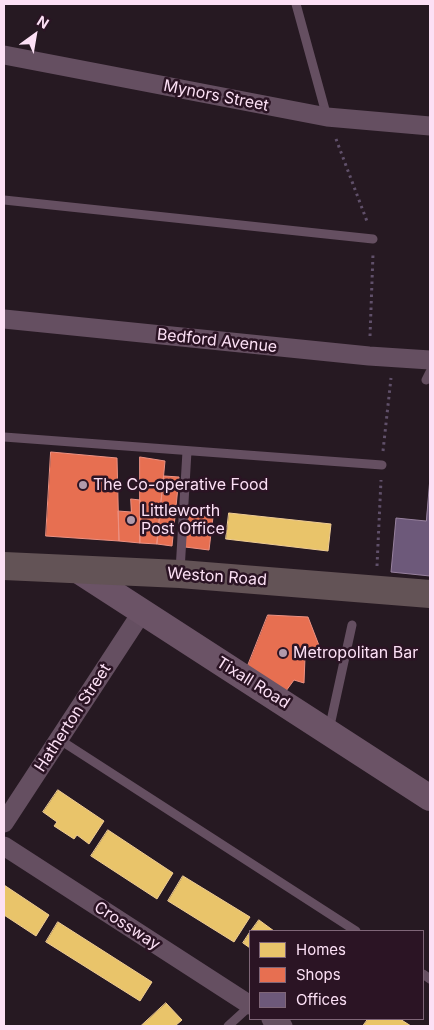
<!DOCTYPE html>
<html>
<head>
<meta charset="utf-8">
<style>
  body { margin:0 }
  #map { position:relative; width:434px; height:1030px; overflow:hidden; background:#261922; font-family:Inter,sans-serif }
  canvas { display:block }
  .frame { position:absolute; inset:0; border:5px solid #fce0f5; pointer-events:none }
  .legend { position:absolute; left:249px; top:930px; width:175px; height:90px; box-sizing:border-box; background:#2b1424; border:1px solid #7f6678; margin:0; padding:6px 9px; list-style:none; font-size:15px; color:#fce0f5 }
  .legend li { display:flex; align-items:center; gap:10px; height:25px }
  .legend b { width:25px; border:1px solid #7f6678 }
  .north { position:absolute; left:10px; top:10px; width:50px; height:50px; -webkit-text-stroke:4px #2b1424; paint-order:stroke; rotate:32deg; font-size:14px; font-weight:700; line-height:20px; text-align:center; color:#fce0f5 }
  .north::after { content:''; display:block; margin:auto; width:18px; height:22px; background:#fce0f5; clip-path:polygon(50% 0,100% 100%,50% 72%,0 100%) }
</style>
</head>
<body>
<div id="map">
<canvas width="434" height="1030"></canvas>
<div class="frame"></div>
<ul class="legend">
<li><b style="height:14px;background:#e9c46a"></b>Homes</li>
<li><b style="height:14px;background:#e76f51"></b>Shops</li>
<li><b style="height:14px;background:#6d597a"></b>Offices</li>
</ul>
<div class="north">N</div>
</div>
<script>
const ctx = document.querySelector('canvas').getContext('2d');
ctx.lineJoin = 'round';
function fillPath(path, color) { ctx.fillStyle = color; ctx.fill(path, 'evenodd'); }
function stroke(path, color, width, dash) { ctx.strokeStyle = color; ctx.lineWidth = width; ctx.lineCap = dash ? 'butt' : 'round'; ctx.setLineDash(dash || []); ctx.stroke(path); }
function drawText(font, color, halo, rows, align = 'center') {
  ctx.font = font + ' Inter,sans-serif'; ctx.lineWidth = 5; ctx.setLineDash([]); ctx.textBaseline = 'middle'; ctx.strokeStyle = halo; ctx.fillStyle = color; for (const [text, x, y, turn = 0] of rows) {
    ctx.save(); ctx.translate(x, y); ctx.rotate((+turn || 0) * Math.PI / 180); ctx.textAlign = isNaN(turn) ? turn : align; if (halo) ctx.strokeText(text, 0, 0); ctx.fillText(text, 0, 0); ctx.restore();
  }
}
const homes = new Path2D(`
  M229,513L331,524L328,551L226,539Z
  M58,790L104,821L89,844L77,835L74,839L54,826L57,822L43,812Z
  M108,830L173,873L157,899L91,856Z
  M183,876L250,917L234,942L168,901Z
  M4,885L49,915L36,936L4,915Z
  M259,920L274,931H251Z
  M58,922L152,982L140,1001L46,942Z
  M250,932V948L243,943Z
  M166,1003L182,1020L175,1026H141Z
  M368,1019H400L411,1026H363Z`);
fillPath(homes, '#e9c46a');
stroke(homes, '#efcc94', 1);
const shops = new Path2D(`
  M51,452L117,458L119,541L46,536Z
  M140,457L165,461L157,544L140,543Z
  M164,476L179,477L172,546L157,544Z
  M131,499L140,500V543L119,541L118,511L131,512Z
  M189,515L213,517L209,550L185,547Z
  M268,615L308,617L320,648L305,657L304,683L294,680L283,695L247,668Z`);
fillPath(shops, '#e76f51');
stroke(shops, '#ed9182', 1);
const offices = new Path2D(`
  M430,478V576L391,572L396,518L426,521Z`);
fillPath(offices, '#6d597a');
stroke(offices, '#98829f', 1);
stroke(new Path2D(`
  M336,139L368,224
  M370,336L373,254
  M383,451L391,378
  M377,566L381,480`), '#60506a', 3, [2.5, 4]);
stroke(new Path2D(`
  M296,4L327,117
  M4,200L373,239
  M426,380L430,372
  M4,437L382,465
  M180,571L187,451
  M329,730L352,625
  M60,740L356,931
  M423,974L430,979
  M228,1026L250,1006`), '#654f61', 9);
stroke(new Path2D(`
  M4,55L327,117L430,126
  M4,319L369,356L430,360
  M4,823L142,612
  M4,846L250,1005
  M271,1019L283,1026`), '#654f61', 19);
stroke(new Path2D(`
  M76,569L430,798`), '#6b5366', 26);
stroke(new Path2D(`
  M4,566L180,574L430,594`), '#635356', 28);
for (const [x, y, r, color] of [
  [83,485,5,"#b19aab"],
  [131,520,5,"#b19aab"],
  [283,653,5,"#b19aab"]
]) { const dot = new Path2D(); dot.arc(x, y, r, 0, 2 * Math.PI); ctx.fillStyle = color; ctx.fill(dot); stroke(dot, '#2b1424', 2); }
drawText('16px', '#fce0f5', '#2b1424', [
  ["Mynors Street",216,96,11],
  ["Bedford Avenue",217,341,6],
  ["Weston Road",217,577,4],
  ["Tixall Road",253,683,32],
  ["Hatherton Street",73,718,-57],
  ["Crossway",127,926,33]
]);
drawText('16px', '#fce0f5', '#2b1424', [
  ["The Co-operative Food",93,485],
  ["Littleworth",141,511],
  ["Post Office",141,529],
  ["Metropolitan Bar",293,653]
], 'left');
</script>
</body>
</html>
